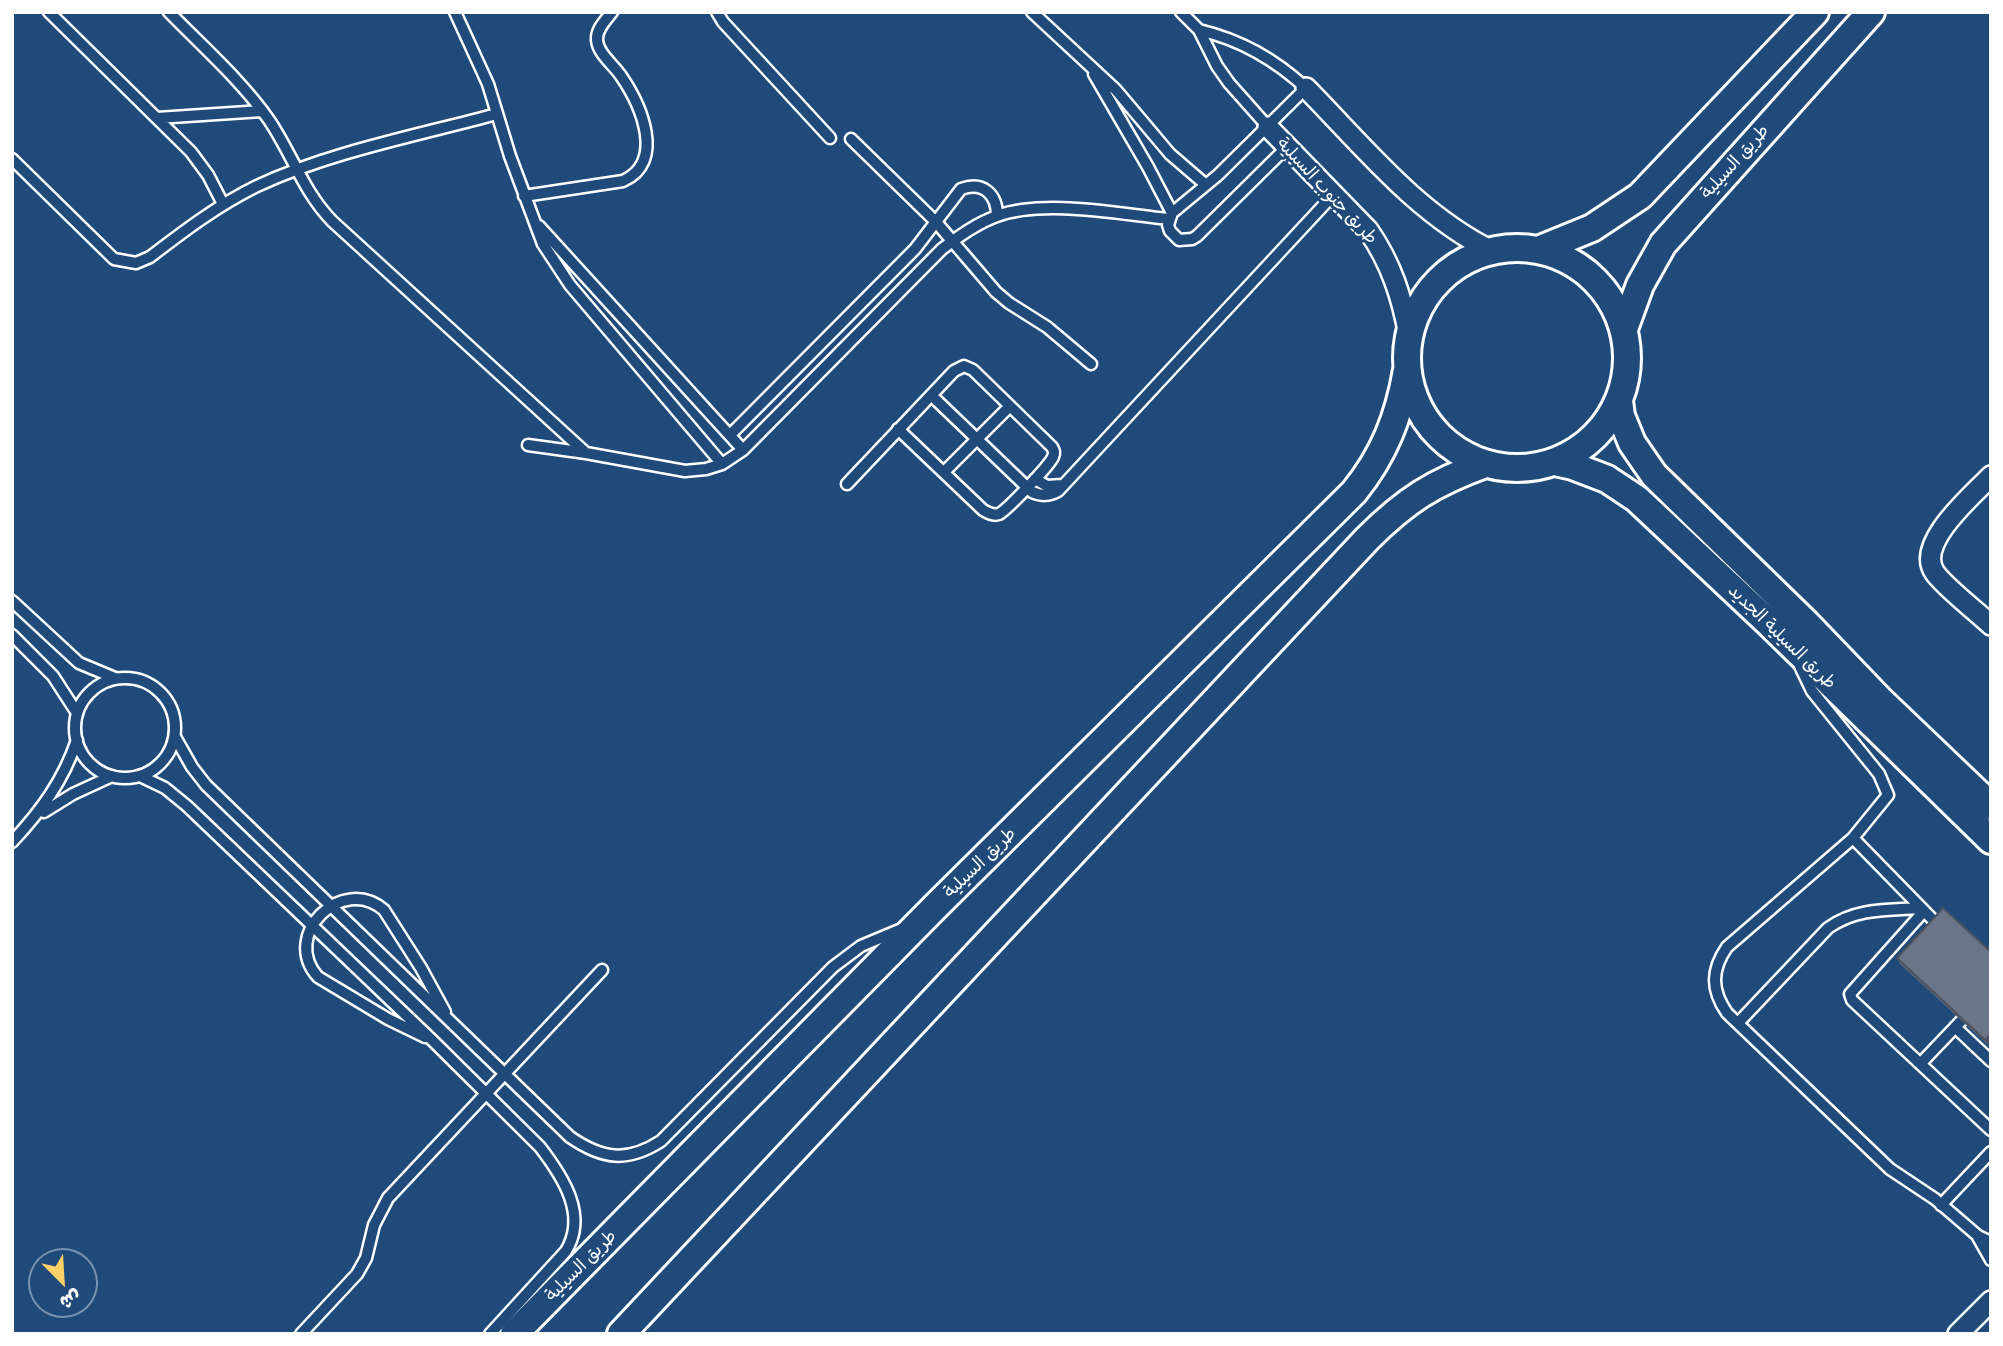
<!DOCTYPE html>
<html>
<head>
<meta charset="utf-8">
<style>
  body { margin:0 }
  #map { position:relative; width:2003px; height:1346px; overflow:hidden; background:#1f4a7a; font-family:Delius,"Playpen Sans Arabic",sans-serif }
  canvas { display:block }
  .frame { position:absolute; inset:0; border:14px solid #fff; pointer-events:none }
  .north { position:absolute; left:28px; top:1248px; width:70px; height:70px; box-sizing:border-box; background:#1f4a7a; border:2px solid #7992af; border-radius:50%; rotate:156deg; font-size:19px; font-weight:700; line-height:28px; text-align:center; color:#fff }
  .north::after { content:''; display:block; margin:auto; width:24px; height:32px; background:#ffd166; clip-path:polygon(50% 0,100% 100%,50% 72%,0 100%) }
</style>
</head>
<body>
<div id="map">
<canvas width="2003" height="1346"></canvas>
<div class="frame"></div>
<div class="north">ش</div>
</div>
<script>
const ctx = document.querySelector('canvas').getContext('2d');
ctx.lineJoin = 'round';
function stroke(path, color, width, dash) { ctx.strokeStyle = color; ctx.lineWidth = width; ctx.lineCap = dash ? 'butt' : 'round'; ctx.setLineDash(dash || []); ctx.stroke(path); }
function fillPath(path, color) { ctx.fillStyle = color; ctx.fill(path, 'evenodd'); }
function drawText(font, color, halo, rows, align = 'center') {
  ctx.font = font + ' Delius,"Playpen Sans Arabic",sans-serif'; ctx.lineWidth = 6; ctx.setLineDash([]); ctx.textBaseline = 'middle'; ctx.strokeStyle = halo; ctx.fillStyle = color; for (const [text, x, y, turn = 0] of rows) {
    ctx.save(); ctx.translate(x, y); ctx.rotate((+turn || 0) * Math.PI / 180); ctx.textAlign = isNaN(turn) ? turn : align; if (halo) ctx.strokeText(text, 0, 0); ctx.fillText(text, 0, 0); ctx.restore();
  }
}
const lane = new Path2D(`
  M49,12L191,152L208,175L223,204
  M169,12C203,47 241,80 269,120C292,154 303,191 332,221L586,453
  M455,12L488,84L510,156L543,244L570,285L722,464
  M717,12L723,22L830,138
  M1032,12L1116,90L1170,154L1206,185
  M1181,12L1199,30L1217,66L1229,83L1268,127
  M1199,30C1241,40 1274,59 1306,88L1218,175L1172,213L1168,225L1170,231L1179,240L1192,239L1197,236L1287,147
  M1094,74L1148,167L1172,213
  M157,118L262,111
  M851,139L936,222L996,292L1009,303L1047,327L1091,364
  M12,159L114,259L136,263L150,257C184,231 218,205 257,186C330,152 419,135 497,114
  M524,196L623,181C666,162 641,105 621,76C614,65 598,54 597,40C596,29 606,20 612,12
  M539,226L743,450
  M931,395L1032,492C1042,496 1049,496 1058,491L1334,194
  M730,435L915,249L961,189C983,181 997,194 997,216
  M528,445L586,453L685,471L706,469L722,464L743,450L942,249C959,236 977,223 997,216C1045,199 1118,214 1169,219
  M944,472L1010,406
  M1035,479L1047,486L1062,485
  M847,484L954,371L964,366L973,370L1052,447C1054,451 1055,452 1053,457C1049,466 1007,510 999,514C993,516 988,513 983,510L898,429
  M12,601L79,663L115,678
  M12,635L53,676L77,713
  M1800,666L1812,691L1879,774L1888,795L1853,838L1727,947C1711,970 1711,990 1727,1013L1890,1169L1935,1199L1978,1236L1991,1242
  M75 728a50 50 0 1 1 100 0a50 50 0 1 1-100 0Z
  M175,737L192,767L206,785L570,1137C602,1159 627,1163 661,1141L833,967L861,946L904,928
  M140,776L165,788L187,806L432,1040L540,1147C563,1177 588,1215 566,1251L490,1334
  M44,812L73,794L112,776
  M1853,838L1937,924
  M12,842C41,811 63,781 77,740
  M1924,911L1850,994L1852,1000L1991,1130
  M1738,1023L1828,928C1856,908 1888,910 1921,908
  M1955,1027L1991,1061
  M425,1037L388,1019L318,977C280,935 342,874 384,910L421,968L445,1012
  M1921,1063L1962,1020
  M1941,1205L1991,1152
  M1978,1237L1991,1260
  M301,1334L357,1274L366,1258L374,1225L388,1198L602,970`);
const street = new Path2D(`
  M1306,88C1364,147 1417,214 1492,251
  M1268,127L1368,230C1391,263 1402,297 1409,336
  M1991,476C1973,495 1914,544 1935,573C1946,588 1976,611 1991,625
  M1958,1334L1991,1301`);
const secondary = new Path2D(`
  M1407 358a110 110 0 1 1 220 0a110 110 0 1 1-220 0Z
  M1538,250L1592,228L1640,196L1815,12
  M1624,329L1640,285L1663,244L1871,12
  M1619,401L1621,416L1632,443L1654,475L1807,624L1881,701L1991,806
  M1555,462L1573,466L1607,479L1637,499L1770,624L1991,840
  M514,1334L936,906L1354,492C1384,455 1399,417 1407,370
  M621,1334L1367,539C1406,500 1433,483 1485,464`);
stroke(lane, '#fff', 15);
stroke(street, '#fff', 24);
stroke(secondary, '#fff', 32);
stroke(lane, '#1f4a7a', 10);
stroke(street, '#1f4a7a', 19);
stroke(secondary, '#1f4a7a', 26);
fillPath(new Path2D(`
  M1943,908L1989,1046L1900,964L1897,958Z`), '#5b6575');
fillPath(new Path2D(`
  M1991,1034V1043L1989,1046L1985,1040Z`), '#4a535f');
const building = new Path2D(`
  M1943,908L1991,952V1034L1985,1040L1897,958Z`);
fillPath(building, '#6a7688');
stroke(building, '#4a535f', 2);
drawText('18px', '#fff', '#1f4a7a', [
  ["طريق السيلية",1735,162,-48],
  ["طريق جنوب السيلية",1327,191,47],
  ["طريق السيلية الجديد",1782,637,44],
  ["طريق السيلية",980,863,-44],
  ["طريق السيلية",581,1266,-45]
]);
</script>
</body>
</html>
